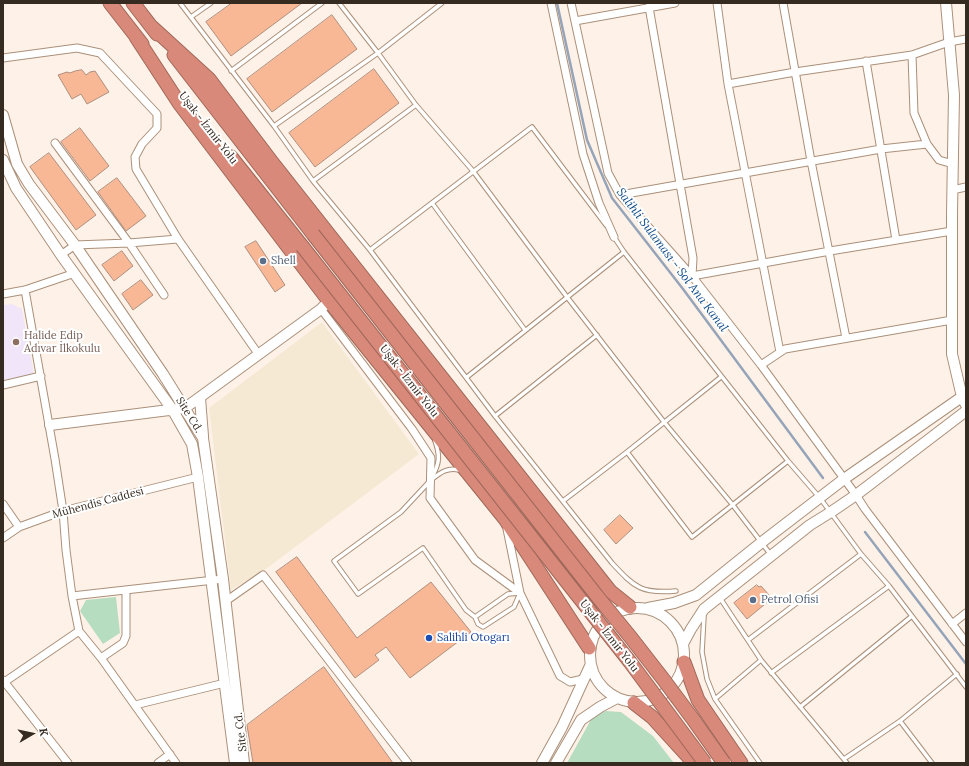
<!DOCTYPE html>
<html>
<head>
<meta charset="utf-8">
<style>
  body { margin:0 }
  #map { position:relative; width:969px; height:766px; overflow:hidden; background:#fef2e8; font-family:Lora,serif }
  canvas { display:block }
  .frame { position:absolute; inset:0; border:4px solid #362b21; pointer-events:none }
  .north { position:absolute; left:12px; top:714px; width:40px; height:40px; -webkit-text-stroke:3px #fff; paint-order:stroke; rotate:81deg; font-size:11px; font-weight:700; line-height:16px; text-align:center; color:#362b21 }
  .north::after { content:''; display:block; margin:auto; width:14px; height:18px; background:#362b21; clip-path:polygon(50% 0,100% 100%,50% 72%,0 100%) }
</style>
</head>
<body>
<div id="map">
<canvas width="969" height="766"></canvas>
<div class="frame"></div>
<div class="north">K</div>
</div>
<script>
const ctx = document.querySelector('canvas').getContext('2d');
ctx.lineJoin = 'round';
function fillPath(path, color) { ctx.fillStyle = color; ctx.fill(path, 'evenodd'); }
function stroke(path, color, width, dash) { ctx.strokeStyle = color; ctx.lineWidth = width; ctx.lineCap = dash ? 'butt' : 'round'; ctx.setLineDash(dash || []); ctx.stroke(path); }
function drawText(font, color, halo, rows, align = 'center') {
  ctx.font = font + ' Lora,serif'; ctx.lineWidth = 4; ctx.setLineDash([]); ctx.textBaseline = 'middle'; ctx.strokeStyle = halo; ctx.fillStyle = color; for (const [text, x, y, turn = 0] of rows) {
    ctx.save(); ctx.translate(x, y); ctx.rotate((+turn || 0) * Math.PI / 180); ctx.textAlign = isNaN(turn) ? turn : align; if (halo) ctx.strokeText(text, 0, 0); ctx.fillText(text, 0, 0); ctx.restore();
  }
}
fillPath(new Path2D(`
  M322,322L419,454L266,569L231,590L209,408Z`), '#f5e9d4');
fillPath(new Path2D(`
  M12,304L22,309L34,374L3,381V305Z`), '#f1e5f9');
fillPath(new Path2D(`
  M116,597L120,633L103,644L80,611L86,600Z
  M606,711L621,712L653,736L674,763H567L593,716Z`), '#b6ddbf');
stroke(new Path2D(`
  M557,3L587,140L612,198L683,289L823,478
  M865,532L966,664`), '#95a4b8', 2.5);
const building = new Path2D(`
  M232,3H302L231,56L206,22Z
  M332,15L357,49L272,112L247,79Z
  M374,69L399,103L315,167L289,133Z
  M82,70L86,75L90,72L95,71L109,92L87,104L81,94L72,99L58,75L67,72L70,73L75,71Z
  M80,128L109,166L90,181L61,142Z
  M49,153L96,215L76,230L30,167Z
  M117,178L146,216L126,231L98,192Z
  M256,241L285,285L275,292L245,247Z
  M122,251L133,266L114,281L102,265Z
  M141,280L153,295L133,310L122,294Z
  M620,515L633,528L616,544L604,530Z
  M297,557L357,638L431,582L471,632L410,678L386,647L375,655L379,660L355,678L276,572Z
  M757,585L759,587L761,586L770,596L768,598L770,600L747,619L734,603Z
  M324,667L393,763H253L247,725Z`);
fillPath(building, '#f8b896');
stroke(building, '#af8e7e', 1);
const lane = new Path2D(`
  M180,3L274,126L313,181L370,250L495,416L612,563C635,588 642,594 676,591
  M339,3L378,53L416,105L473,171L567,297L664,422L732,504L771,555
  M191,17L211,3
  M231,71L322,3
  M274,126L378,53L442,3
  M313,181L416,105
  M432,203L525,330
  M614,237L624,252L788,461L820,498L861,554L889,586L966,687
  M370,250L532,127L606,225
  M467,377L624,252
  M495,416L597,335
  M627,452L692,537L788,461
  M432,477C440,463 440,455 435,441
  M431,480C440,473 447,467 459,470
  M429,482L401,512L334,561L358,594L423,548L466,610L475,617L478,624L483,627L514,607L520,593L508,594L475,617
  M563,501L627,452L721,377
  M720,598L761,660L847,763
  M704,616L702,652L707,679L715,699
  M748,640L861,554
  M771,673L889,586
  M800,707L912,616
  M900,721L932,763
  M844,759L900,721L957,674
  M760,763L715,699L761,660`);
const street = new Path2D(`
  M551,3L583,154L599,203L614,237
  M571,3L608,173L620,195L692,276L761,365L856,495L865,509L966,642
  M717,3L728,84L780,352
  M783,3L811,161L846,338
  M649,7L693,258L692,276L830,251L952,231
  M575,21L675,3
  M912,55L914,113L927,144L939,160L953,164
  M3,58L77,48L100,53L157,114V128L142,144L135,157L136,169L178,239L259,355
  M866,61L896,240
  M728,84L795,72L912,55L949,42L966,39
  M55,143L129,243L164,295
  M952,190L966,187
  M620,195L881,149L927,144
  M61,255L75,245L129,243L178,239
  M25,290L55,459L63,511L66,550L72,596L79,631L101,658L176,763
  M3,294L25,290L75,273
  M321,309L412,429L431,458L430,498L475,560L520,593L560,676L570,682L583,679
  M761,365L785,349L952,320
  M3,385L41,376
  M3,504L19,527
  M507,529L520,593
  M3,538L19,527L63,511L198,477
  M72,596L223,579
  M226,601L263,575L408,763
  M952,624L966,613
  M101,658L123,643L126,636V591
  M3,680L68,763
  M3,683L79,631
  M135,705L225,683
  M158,763L170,754`);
const secondary = new Path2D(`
  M946,3L954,95L952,213V354L962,397L966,405
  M3,115L17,164L29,184L75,245L163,374L203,438L223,579L244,763
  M3,160L16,188L61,255L172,409L192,444L198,477L235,763
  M200,398L203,436
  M50,425L185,408L321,309L329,301
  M590 655a47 47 0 1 1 94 0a47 47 0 1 1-94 0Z
  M648,608L674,603L696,595L762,542L844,479L966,394
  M683,644L691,629L704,609L810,525L831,512L856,495L966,411
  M542,763L562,727L590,666
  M556,763L581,720L600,707L617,698`);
const highway = new Path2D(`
  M110,3L142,44
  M133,3L157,34
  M152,27L209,79L271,161L610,591L630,607
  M136,37L179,103L329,301L505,519L589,648
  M174,55L313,234
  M231,157L302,246
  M684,662L698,700L741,763
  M634,703L652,717L694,763`);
stroke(lane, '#ab907a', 5.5);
stroke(street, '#ab907a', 9);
stroke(secondary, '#ab907a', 12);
stroke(highway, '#9f685a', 15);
stroke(lane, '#fff', 3.5);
stroke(street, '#fff', 7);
stroke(secondary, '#fff', 10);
stroke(highway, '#d88979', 13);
const highwayBridge = new Path2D(`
  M313,234L597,596C642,650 684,705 724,763
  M302,246L630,662L705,763`);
stroke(highwayBridge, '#9f685a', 15, []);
stroke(highwayBridge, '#d88979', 13);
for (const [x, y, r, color] of [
  [263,261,4,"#5c6f8a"],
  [16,342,4,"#8d6e63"],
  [753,600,4,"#5c6f8a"],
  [429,638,4,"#1a4fb4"]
]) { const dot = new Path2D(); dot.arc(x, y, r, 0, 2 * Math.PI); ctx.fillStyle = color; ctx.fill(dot); stroke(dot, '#fff', 1.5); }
drawText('11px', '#362b21', '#fff', [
  ["Uşak - İzmir Yolu",208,128,52],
  ["Uşak - İzmir Yolu",409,381,52],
  ["Site Cd.",189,415,58],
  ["Mühendis Caddesi",98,503,-15],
  ["Uşak - İzmir Yolu",609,636,52],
  ["Site Cd.",241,732,-97]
]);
drawText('11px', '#4e5e75', '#fff', [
  ["Shell",271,261],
  ["Petrol Ofisi",761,600]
], 'left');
drawText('11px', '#785e54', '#fff', [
  ["Halide Edip",24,336],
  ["Adıvar İlkokulu",24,349]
], 'left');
drawText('11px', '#164399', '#fff', [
  ["Salihli Otogarı",437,638]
], 'left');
drawText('italic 12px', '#0d4885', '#fff', [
  ["Salihli Sulaması - Sol Ana Kanal",672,260,53]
]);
</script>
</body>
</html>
